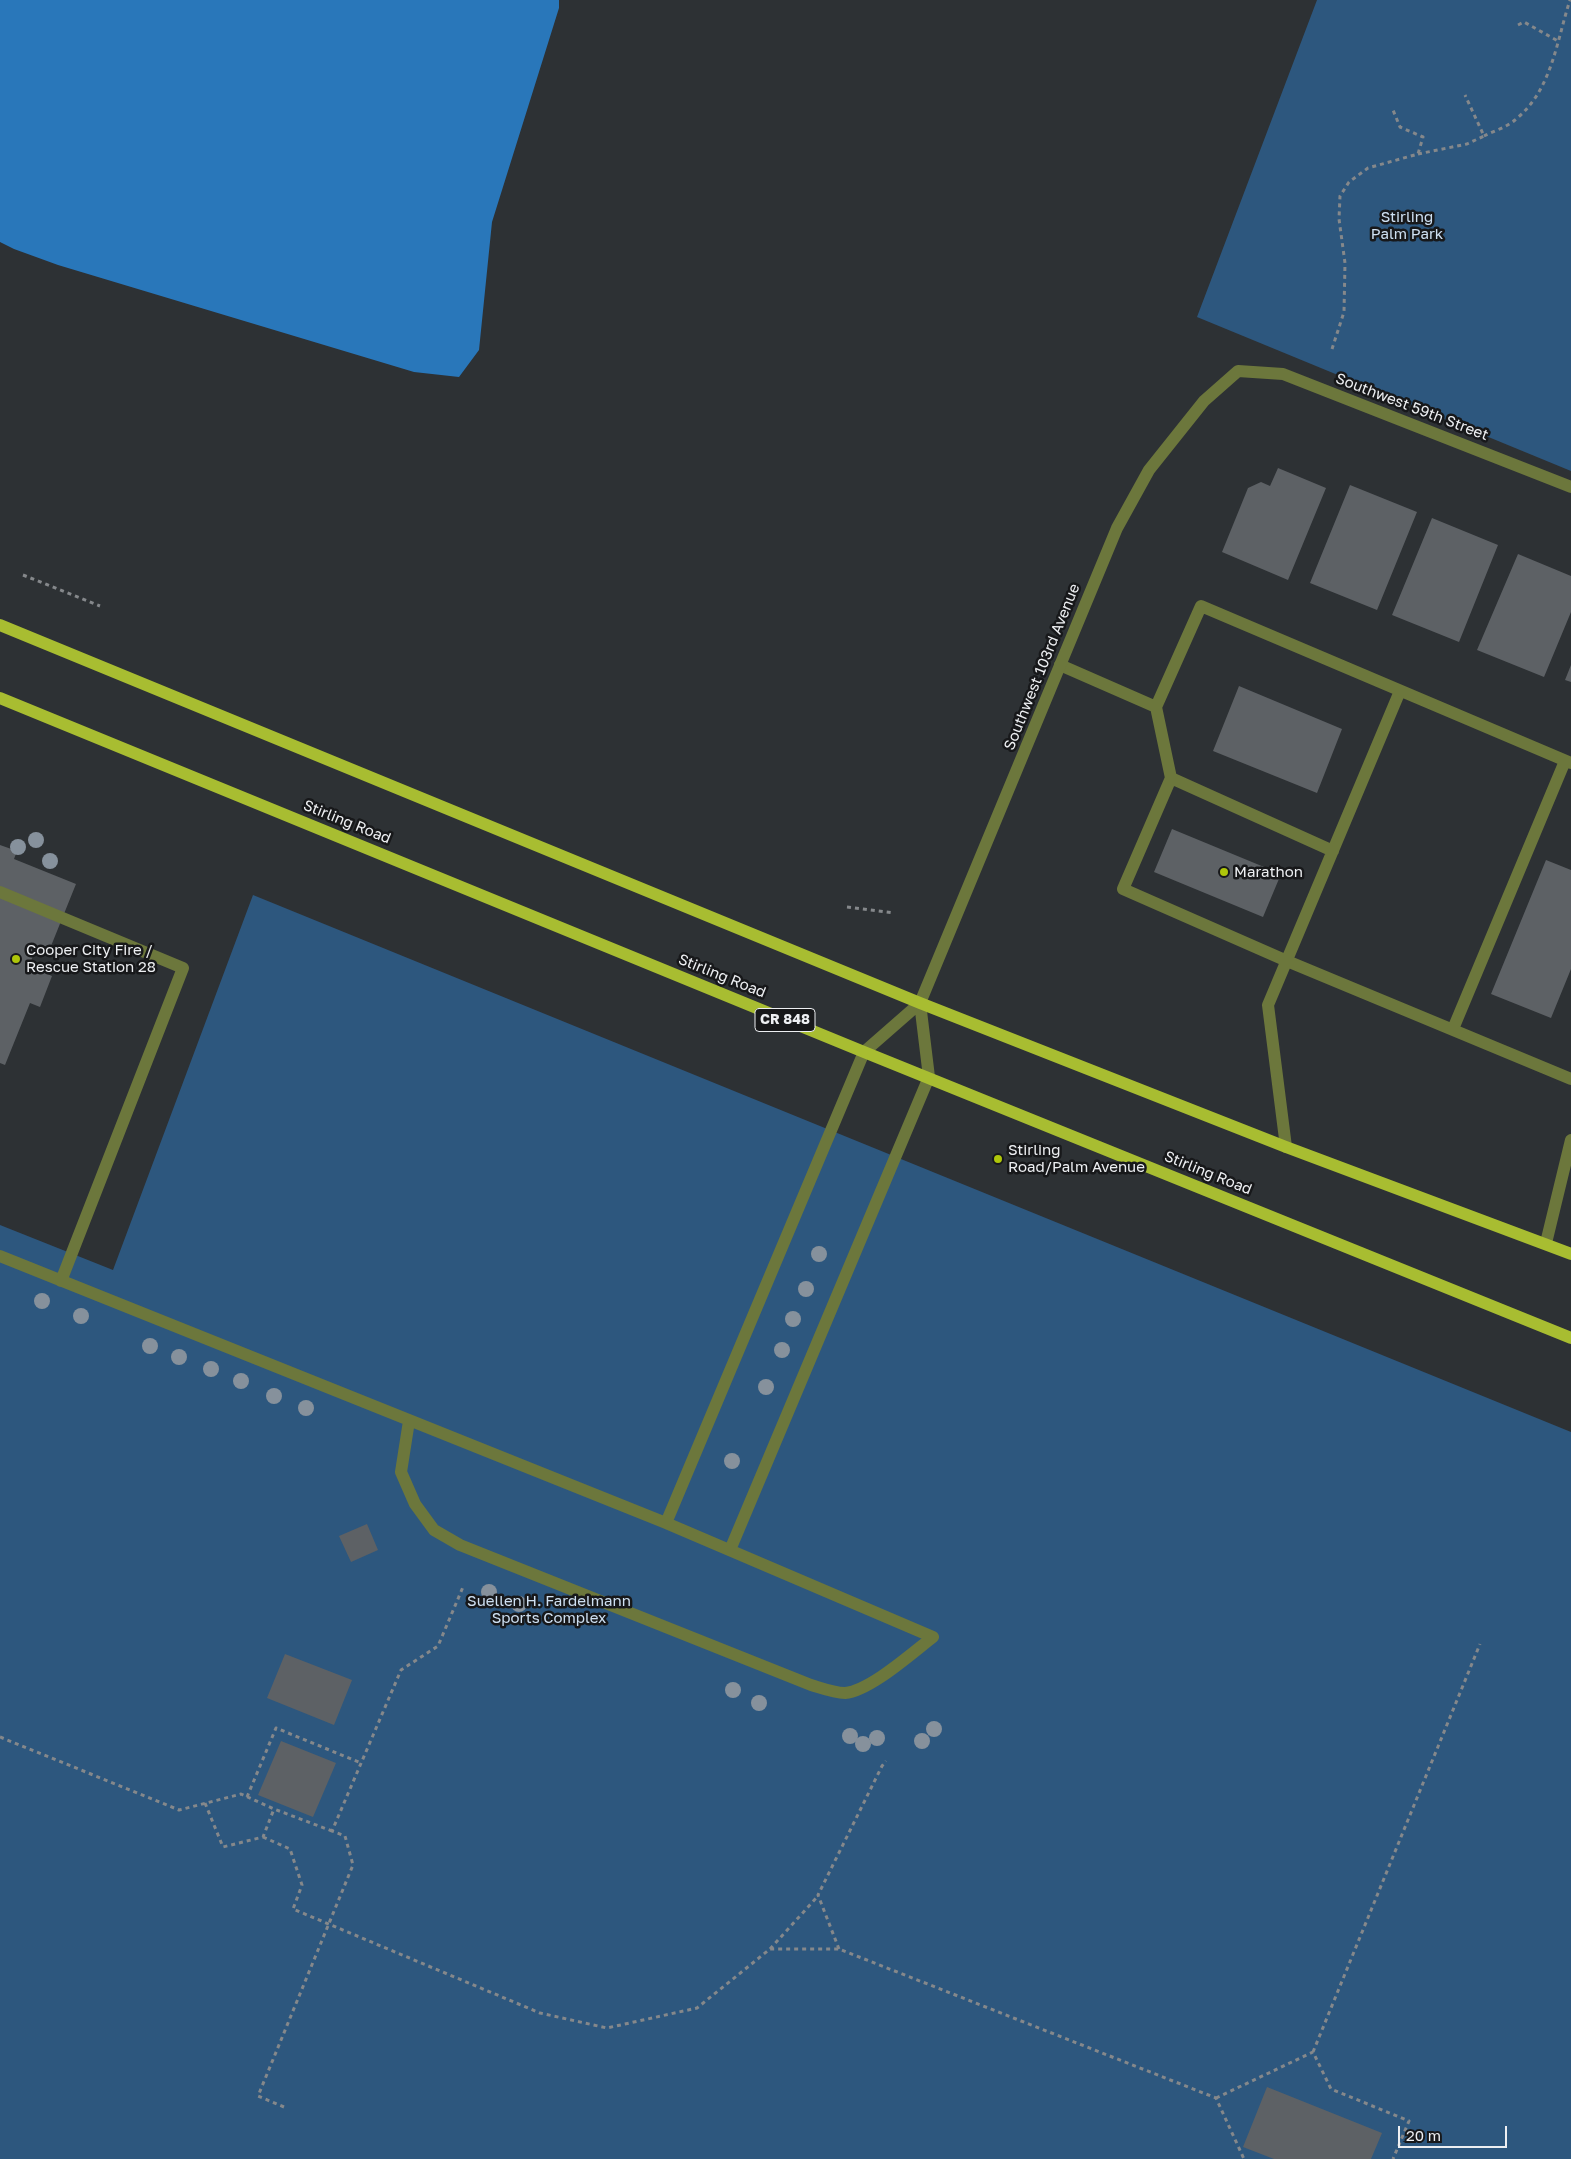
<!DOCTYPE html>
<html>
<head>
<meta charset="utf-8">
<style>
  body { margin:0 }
  #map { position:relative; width:1571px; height:2159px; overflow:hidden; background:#2d3134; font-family:"Golos Text",sans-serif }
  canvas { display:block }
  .scale { position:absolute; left:1398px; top:2126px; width:109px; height:22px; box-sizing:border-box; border:2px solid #edeff2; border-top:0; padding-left:6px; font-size:15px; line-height:18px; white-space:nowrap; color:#edeff2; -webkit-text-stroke:4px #17181a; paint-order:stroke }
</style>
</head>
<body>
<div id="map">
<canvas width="1571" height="2159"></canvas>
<div class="scale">20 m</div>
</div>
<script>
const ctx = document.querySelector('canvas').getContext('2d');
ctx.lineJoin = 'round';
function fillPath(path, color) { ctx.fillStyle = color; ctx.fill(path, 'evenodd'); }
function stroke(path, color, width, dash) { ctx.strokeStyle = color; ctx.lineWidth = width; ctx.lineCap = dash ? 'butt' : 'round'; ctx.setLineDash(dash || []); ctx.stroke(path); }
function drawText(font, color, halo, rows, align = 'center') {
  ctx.font = font + ' "Golos Text",sans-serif'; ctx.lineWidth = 5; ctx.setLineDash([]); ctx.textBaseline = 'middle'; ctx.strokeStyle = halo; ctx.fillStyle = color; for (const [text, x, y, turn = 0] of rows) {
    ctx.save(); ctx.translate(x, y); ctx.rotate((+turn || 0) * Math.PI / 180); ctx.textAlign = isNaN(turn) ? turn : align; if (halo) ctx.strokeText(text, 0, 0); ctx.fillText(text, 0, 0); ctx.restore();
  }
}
fillPath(new Path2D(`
  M1317,0H1571V471L1197,317Z
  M253,895L1571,1432V2159H0V1225L113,1270Z`), '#2d577e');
fillPath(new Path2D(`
  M0,0H559V8L492,222L479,350L459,377L414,372L58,265L14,249L0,242Z`), '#2977ba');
fillPath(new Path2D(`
  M1278,468L1326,488L1288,580L1222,552L1248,488L1261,482L1270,486Z
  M1350,485L1417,512L1377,610L1310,583Z
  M1432,518L1498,545L1459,642L1392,615Z
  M1518,554L1571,576V612L1544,677L1477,650Z
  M1571,665V682L1565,680Z
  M1239,686L1342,729L1317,793L1213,751Z
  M1172,829L1281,874L1263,917L1154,872Z
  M0,845L17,851L14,859L76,884L49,951L37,946L29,966L52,976L40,1007L30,1003L5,1065L0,1063Z
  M1546,860L1571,870V969L1551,1018L1491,994Z
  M367,1524L378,1550L351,1562L339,1536Z
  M285,1654L352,1680L334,1725L267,1698Z
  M281,1741L336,1763L313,1817L258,1795Z
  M1267,2087L1382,2133L1371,2159H1274L1243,2147Z`), '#5d6165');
stroke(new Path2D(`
  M1518,25L1524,22L1558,41
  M1484,136C1494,131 1507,127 1515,120C1552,90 1556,43 1570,0
  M1418,154L1467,144L1484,136L1465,95
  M1332,349L1344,312L1345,263L1339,219L1340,196L1349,182L1368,168L1418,154L1423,137L1400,127L1393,110
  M23,575L100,606
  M847,907L894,913
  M0,1737L179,1810L241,1794L274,1809L332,1831
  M247,1797L276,1728L361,1763
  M205,1803L223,1847L263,1837L274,1809
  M263,1837L290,1849L302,1885L293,1909L540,2013L607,2028L697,2008L770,1949H839L1216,2098L1244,2159
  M770,1949L818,1896
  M839,1949L818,1895L882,1766L886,1761
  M1313,2052L1480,1644
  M1216,2098L1313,2052L1331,2089L1409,2121L1393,2159
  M284,2107L258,2096L353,1865L345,1836L332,1831L401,1670L438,1646L463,1587`), '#85888b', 3, [4, 4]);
stroke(new Path2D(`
  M1060,665L1156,707
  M1571,763L1201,606L1156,707L1171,778L1123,889L1287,961L1571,1079
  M1171,778L1333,851
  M0,892L183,968L61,1281
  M1453,1029L1565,761
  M1286,1147L1268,1005L1400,691
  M1546,1243L1571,1140
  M0,1256L666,1523L933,1637C912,1653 870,1691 845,1693C834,1693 821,1688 811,1685L460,1545L434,1530L415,1504L401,1472L409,1421
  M666,1523L864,1052L920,1003
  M730,1550L929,1077L920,1003`), '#6c773c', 12);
stroke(new Path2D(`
  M920,1003L1117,528L1149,470L1204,401L1238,371L1283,374L1571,487`), '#6c773c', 12);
stroke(new Path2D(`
  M0,625L920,1003L1286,1147L1571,1254
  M0,698L864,1052L1571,1338`), '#a8bd31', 12);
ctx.fillStyle = '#86919c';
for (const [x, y] of [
  [36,840],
  [18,847],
  [50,861],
  [819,1254],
  [806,1289],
  [42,1301],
  [81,1316],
  [793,1319],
  [150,1346],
  [782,1350],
  [179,1357],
  [211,1369],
  [241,1381],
  [766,1387],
  [274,1396],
  [306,1408],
  [732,1461],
  [489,1592],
  [519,1604],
  [733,1690],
  [759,1703],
  [934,1729],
  [850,1736],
  [877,1738],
  [922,1741],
  [863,1744]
]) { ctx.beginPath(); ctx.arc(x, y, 8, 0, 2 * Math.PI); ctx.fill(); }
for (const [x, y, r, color] of [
  [1224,872,5,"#aec60a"],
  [16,959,5,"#aec60a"],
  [998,1159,5,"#aec60a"]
]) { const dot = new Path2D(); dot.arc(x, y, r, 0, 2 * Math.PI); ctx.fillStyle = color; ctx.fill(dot); stroke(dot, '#17181a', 2); }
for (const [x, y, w] of [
  [785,1020,60]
]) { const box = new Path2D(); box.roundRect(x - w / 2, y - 11.5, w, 23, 4); ctx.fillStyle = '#17181a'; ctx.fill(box); stroke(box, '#edeff2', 1); }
drawText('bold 14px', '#edeff2', null, [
  ["CR 848",785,1020]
]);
drawText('15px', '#cee0f2', '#17181a', [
  ["Stirling",1407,217],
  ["Palm Park",1407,234],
  ["Suellen H. Fardelmann",549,1601],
  ["Sports Complex",549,1618]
]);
drawText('15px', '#edeff2', '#17181a', [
  ["Southwest 59th Street",1412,407,21],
  ["Southwest 103rd Avenue",1042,667,-68],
  ["Stirling Road",347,822,22],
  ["Stirling Road",722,976,22],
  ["Stirling Road",1208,1173,22]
]);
drawText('15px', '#edeff2', '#17181a', [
  ["Marathon",1234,872],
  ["Cooper City Fire /",26,950],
  ["Rescue Station 28",26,967],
  ["Stirling",1008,1150],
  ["Road/Palm Avenue",1008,1167]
], 'left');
</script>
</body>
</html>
